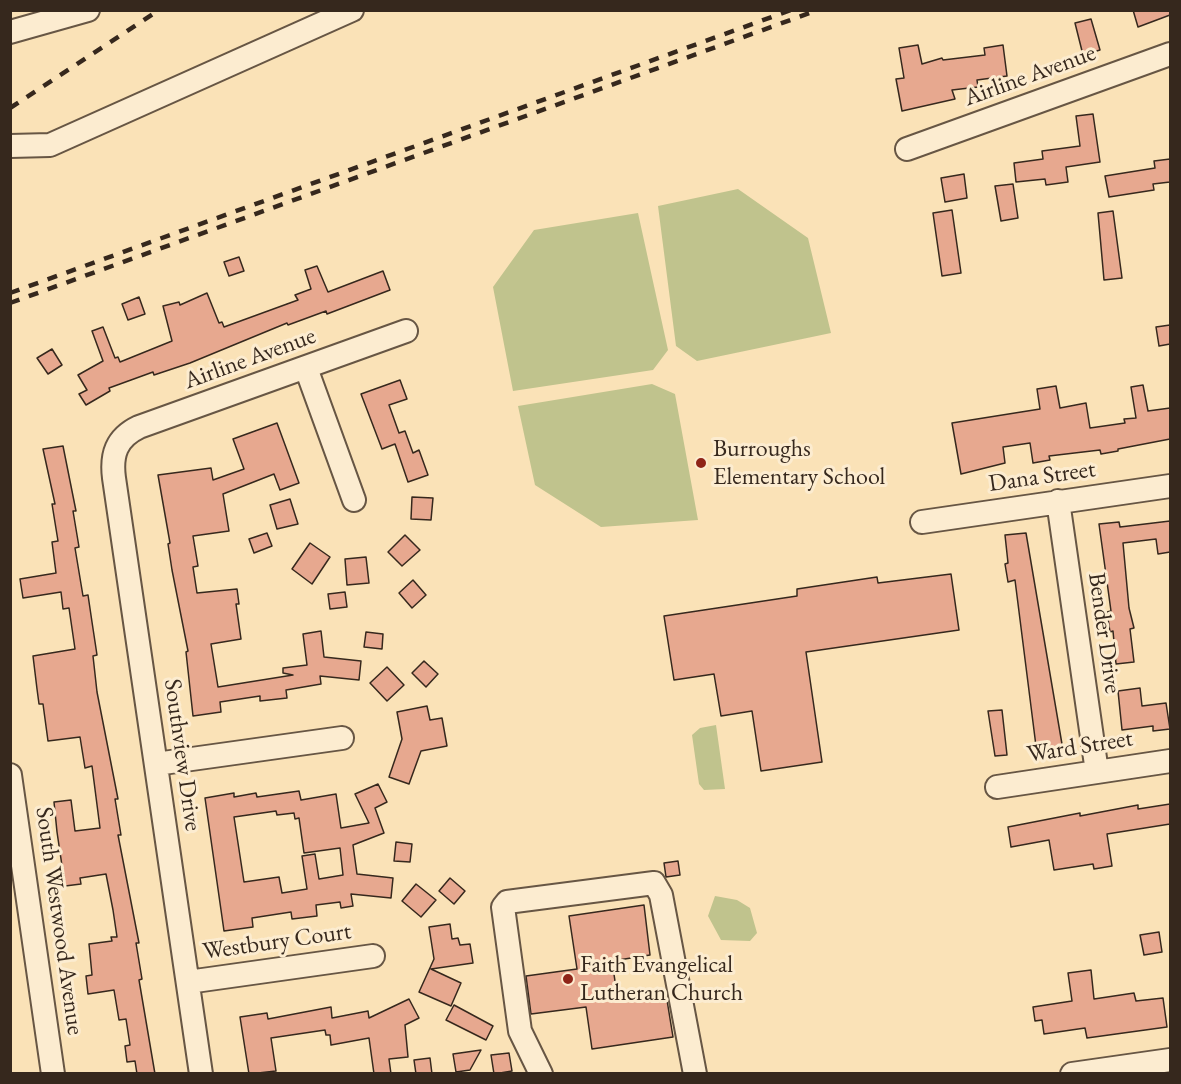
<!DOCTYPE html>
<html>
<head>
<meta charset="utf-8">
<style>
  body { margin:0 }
  #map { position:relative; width:1181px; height:1084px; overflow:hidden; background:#fae2b7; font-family:"EB Garamond",serif }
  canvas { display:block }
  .frame { position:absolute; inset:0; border:12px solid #36281d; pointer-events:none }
</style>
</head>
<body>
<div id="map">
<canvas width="1181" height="1084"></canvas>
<div class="frame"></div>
</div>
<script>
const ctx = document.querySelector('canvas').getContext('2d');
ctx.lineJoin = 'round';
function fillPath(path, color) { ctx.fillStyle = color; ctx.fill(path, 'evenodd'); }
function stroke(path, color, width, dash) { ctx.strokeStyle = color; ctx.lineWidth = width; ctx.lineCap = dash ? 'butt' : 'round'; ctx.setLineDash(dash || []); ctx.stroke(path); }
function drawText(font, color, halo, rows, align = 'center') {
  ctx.font = font + ' "EB Garamond",serif'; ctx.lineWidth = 6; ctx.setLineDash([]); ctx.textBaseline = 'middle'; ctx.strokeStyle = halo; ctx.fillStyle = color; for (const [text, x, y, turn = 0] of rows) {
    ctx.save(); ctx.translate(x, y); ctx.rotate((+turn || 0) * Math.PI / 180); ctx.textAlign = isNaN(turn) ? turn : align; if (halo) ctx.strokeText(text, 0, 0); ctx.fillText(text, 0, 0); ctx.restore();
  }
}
fillPath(new Path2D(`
  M738,189L808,238L831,333L697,361L676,346L658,206Z
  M638,213L668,350L653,370L513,391L493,287L534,230Z
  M652,384L675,394L698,520L601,527L535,485L518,406Z
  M716,725L725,789L704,790L699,784L692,735L700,728Z
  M715,896L737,900L750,908L757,933L750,941L721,940L708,916Z`), '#c0c38d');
const building = new Path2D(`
  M1133,10H1170V15L1138,27Z
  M1091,19L1100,50L1083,55L1075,23Z
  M918,45L922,64L942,58L943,60L985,55L984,48L1003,45L1007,76L977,80L978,87L952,90L955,99L902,111L896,79L904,78L899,48Z
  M1093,114L1100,162L1066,167L1068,182L1046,185L1045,179L1016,182L1014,163L1043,159L1042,151L1080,146L1076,116Z
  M1170,159V182L1153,184L1154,190L1109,197L1105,176L1155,168L1154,161Z
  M964,174L967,198L945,202L941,178Z
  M1013,184L1018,218L1001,221L995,186Z
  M952,210L961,273L942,276L933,213Z
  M1113,211L1122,278L1104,280L1098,213Z
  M239,257L244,271L229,276L224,262Z
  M317,266L328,292L383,271L390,290L327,314L326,311L288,325L287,323L190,363L154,375L153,372L109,388L110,391L86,405L79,394L87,390L78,375L103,361L92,331L103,327L115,358L118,357L120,362L172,341L163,306L179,302L180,305L207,293L219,323L222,322L224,327L298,300L295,295L311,289L305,270Z
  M139,297L145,314L128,320L122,304Z
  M1170,325V344L1159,346L1156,327Z
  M52,349L62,365L48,374L37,358Z
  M400,380L407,399L389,405L399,433L405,431L413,453L419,450L428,475L408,482L395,444L382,449L361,394Z
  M1143,385L1148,411L1170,408V439L1118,449V451L1101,454L1100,450L1049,456L1050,460L1033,463L1030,443L1003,447L1005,463L961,474L952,423L1040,409L1037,389L1056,386L1060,408L1086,403L1090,428L1125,423L1124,419L1136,418L1131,387Z
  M277,423L299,483L280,490L274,474L223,494L229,531L193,536L198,566L193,567L197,593L237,589L239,604H236L241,639L211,644L218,687L293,675L283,673V668L307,665L303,634L321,631L324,657L361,661L359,680L320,676L321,684L286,690L287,698L260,701V696L220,702L221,712L193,716L186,652L188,651L172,570L168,544L170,543L158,475L211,468L213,480L244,469L233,439Z
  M63,446L76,511H73L79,547L75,548L83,596L88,595L92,622L97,655L93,656L97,692L118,799H115L121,835H118L139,943H136L142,979L139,980L155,1074H137L135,1061L127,1062L125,1046L130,1045L126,1019L119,1020L114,990L88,994L86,976L92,975L89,944L112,941L111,937H117L113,910L106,874L80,878L81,884L65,886L57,832L54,802L71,800L75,831L100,828L92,766L85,768L80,737L48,741L43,704H39L37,689L33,656L75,649L69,608L63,609L61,592L23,598L20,579L56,573L52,542L58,541L52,504H55L43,449Z
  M412,497L433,498L431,520L411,519Z
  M290,499L298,524L277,529L270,505Z
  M1170,521V552L1158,554L1156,539L1123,543L1129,608L1134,628L1130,629L1134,662L1116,664L1113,631L1110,632L1107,612L1111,611L1099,524L1119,522L1120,527Z
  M267,533L272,546L254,553L249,539Z
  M1026,533L1063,750L1037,754L1015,580L1008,582L1005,564L1008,563L1005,535Z
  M405,535L420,550L402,566L388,552Z
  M310,543L330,557L312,584L292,569Z
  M366,557L369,583L347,585L345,559Z
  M951,574L959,630L806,652L822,762L761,771L752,711L721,716L714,674L674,680L664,616L797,596V589L877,577L878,583Z
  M413,580L426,595L412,608L399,593Z
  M345,592L347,607L330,609L328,594Z
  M366,632L383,634L382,649L364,647Z
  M424,661L438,674L426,687L412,673Z
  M387,667L404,685L387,701L370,683Z
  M1140,688L1142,706L1166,703L1170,729L1153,731V726L1122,730L1118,691Z
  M427,706L430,720L442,718L447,746L421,751L409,784L389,777L402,739L397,712Z
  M1002,710L1007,755L995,756L988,711Z
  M378,784L387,802L375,808L384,833L353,845L357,874L393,878L391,898L351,894L353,906L341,908L340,902L316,905L317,916L292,919L291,912L252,918L253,927L224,931L205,798L234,793V797L256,793L257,797L299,791L301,800L336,794L341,828L369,823L355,794ZM276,811L277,815L294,813L295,819L299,818L304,853L340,848L343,875L319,879L315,854L302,856L307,889L282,893L279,877L244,882L234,817Z
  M1170,804V824L1107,834L1112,866L1094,869L1093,864L1054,870L1049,840L1011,847L1008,827L1080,813V816L1138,805V809Z
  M396,842L412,844L410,862L394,861Z
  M678,861L680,875L666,877L664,863Z
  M450,878L465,891L454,904L439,891Z
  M416,884L436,900L421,917L402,901Z
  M644,905L650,955L612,961L618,1001L666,994L673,1037L592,1049L586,1007L531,1014L526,976L577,969L569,916Z
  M450,924L452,939L458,938L460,945L470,944L473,963L431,969L461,983L451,1006L419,992L434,959L429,927Z
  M1159,932L1162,952L1144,955L1140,935Z
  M1091,970L1094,999L1134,993L1136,1001L1163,998L1167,1027L1087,1038L1085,1028L1044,1034L1042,1020L1035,1021L1033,1007L1072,1001L1068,973Z
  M409,999L419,1018L405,1025L408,1057L389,1059L391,1074H374L369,1038L331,1045L330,1035H326L325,1030L271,1038L276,1071L249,1074L240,1017L267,1013L268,1019L331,1007L332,1018L368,1011L369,1018Z
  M454,1005L493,1026L486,1040L446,1020Z
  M481,1050L470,1070L456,1072L453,1054Z
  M509,1053L512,1071L494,1074L491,1055Z
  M430,1058L432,1074H416L414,1060Z`);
fillPath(building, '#e7a88f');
stroke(building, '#36281d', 1.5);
const minor = new Path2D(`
  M10,32L88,10
  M10,146L50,145L352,10
  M907,149L1170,54
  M306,368L354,500
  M1058,501L1097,772
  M922,522L1170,486
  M156,764L342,738
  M10,775L53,1074
  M997,787L1170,761
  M188,982L373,956
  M201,1074L114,478C111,455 116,438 139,427L406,331
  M541,1074L520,1031L503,907L507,902L654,883L661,895L695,1074
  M1072,1074L1170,1060`);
stroke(minor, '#675644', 26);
stroke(minor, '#fcecd0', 22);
stroke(new Path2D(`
  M10,108L159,10
  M10,293L791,10
  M10,303L818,10`), '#36281d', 4.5, [10, 10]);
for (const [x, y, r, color] of [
  [701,463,6,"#8f2418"],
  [568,979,6,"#8f2418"]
]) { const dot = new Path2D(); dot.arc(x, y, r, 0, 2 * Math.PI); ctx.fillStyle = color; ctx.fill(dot); stroke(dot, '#fcecd0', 2); }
drawText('24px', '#36281d', '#fcecd0', [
  ["Airline Avenue",1030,76,-20],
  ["Airline Avenue",250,359,-20],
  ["Dana Street",1042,477,-8],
  ["Bender Drive",1104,633,82],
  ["Ward Street",1080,747,-9],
  ["Southview Drive",182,755,82],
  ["South Westwood Avenue",59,921,82],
  ["Westbury Court",277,942,-8]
]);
drawText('24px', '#36281d', '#fcecd0', [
  ["Burroughs",713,449],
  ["Elementary School",713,477],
  ["Faith Evangelical",580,965],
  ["Lutheran Church",580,993]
], 'left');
</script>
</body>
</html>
